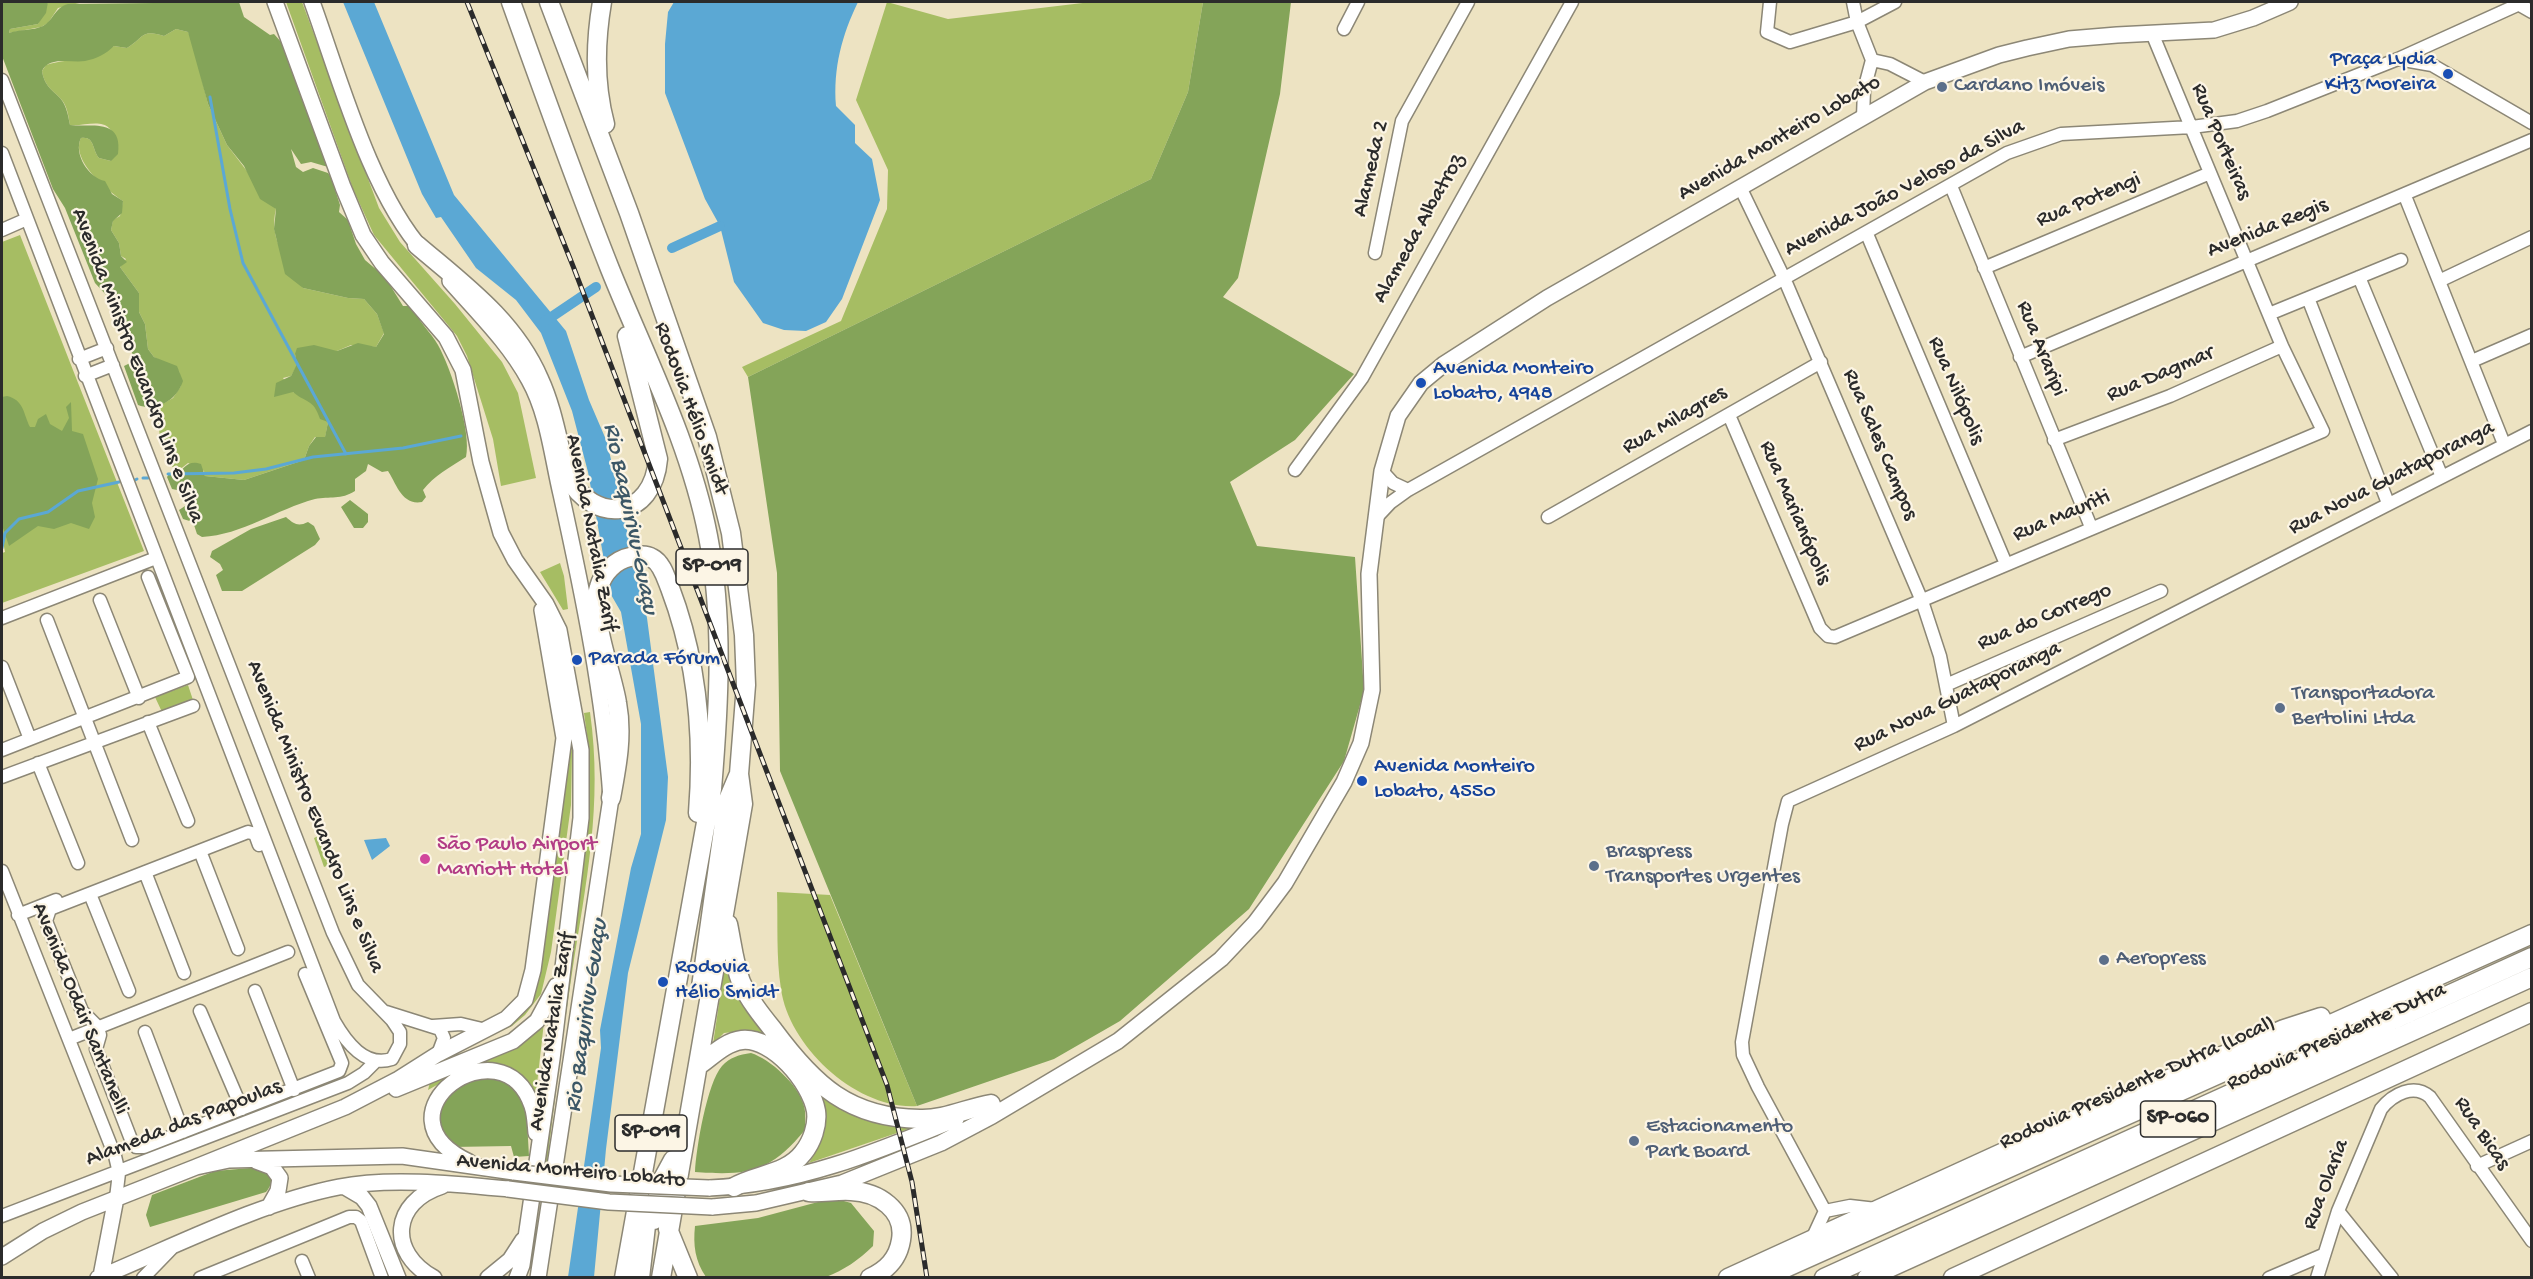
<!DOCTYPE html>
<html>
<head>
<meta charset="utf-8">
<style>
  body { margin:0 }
  #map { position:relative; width:2533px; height:1279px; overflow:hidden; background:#ede3c2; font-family:"Gochi Hand",sans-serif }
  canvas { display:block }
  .frame { position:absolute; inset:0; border:3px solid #2b2b2b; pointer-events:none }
</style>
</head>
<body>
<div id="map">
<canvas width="2533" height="1279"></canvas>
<div class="frame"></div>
</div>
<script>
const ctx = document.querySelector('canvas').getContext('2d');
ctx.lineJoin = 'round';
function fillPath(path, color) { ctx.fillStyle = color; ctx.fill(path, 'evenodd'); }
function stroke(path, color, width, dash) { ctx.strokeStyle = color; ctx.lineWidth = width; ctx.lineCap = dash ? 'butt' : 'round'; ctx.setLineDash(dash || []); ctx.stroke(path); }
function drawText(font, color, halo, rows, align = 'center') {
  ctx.font = font + ' "Gochi Hand",sans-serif'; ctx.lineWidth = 4.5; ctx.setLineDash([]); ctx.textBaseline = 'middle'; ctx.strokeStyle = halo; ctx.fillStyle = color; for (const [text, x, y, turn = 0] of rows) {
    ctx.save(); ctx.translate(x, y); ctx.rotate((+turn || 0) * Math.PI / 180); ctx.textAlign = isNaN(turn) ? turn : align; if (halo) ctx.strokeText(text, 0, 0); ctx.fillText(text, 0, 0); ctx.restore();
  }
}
fillPath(new Path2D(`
  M48,2H84L58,8L48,23L41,27L9,33L10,29L38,24Z
  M286,2H302L379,208L400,242L455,304L502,362L518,393L536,478L501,486L493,439L467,356L457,336L374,235L353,189Z
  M887,2L948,19L1091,2H1203L1188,92L1151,179L748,377L742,367L841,321L887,209L888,170L856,100Z
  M176,29L188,32L192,40L208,104L227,145L276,209C268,240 288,262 303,288L348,298L364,299L377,314L384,333L376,347L351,345L337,351L295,354L298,364L291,376L283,378L293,392L310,400L328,422L325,438L315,437L309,446L304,460L244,480L205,476L204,471L188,463L178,471L169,464L160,439L157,407L173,398L181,386L179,371L154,357L148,349L145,324L139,312V293L120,267L126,259L121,256L119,243L111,230L113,220L120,216L123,201C107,190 70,160 81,138C95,136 92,150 99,158L111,161L115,136C113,134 112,131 109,128C100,119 81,127 70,125C68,116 68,106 60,98C51,89 44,85 42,71L46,65C75,56 85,65 114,46L127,48C145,37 141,29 164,36Z
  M20,235L144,551L2,603V553L5,552L2,536V242Z
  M560,563L564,576L568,609L563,610L540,572Z
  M188,685L193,700L162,712L155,697Z
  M566,706L572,752L571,805L551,952L541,994L525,1015L512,1026L424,1067L519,1011Z
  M590,712C603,805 586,882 572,973C562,1039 554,1105 546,1172L541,1171L590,812V757L584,713Z
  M327,832L337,862L324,867L314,838Z
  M777,892L830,895L917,1106C857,1110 789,1047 781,989C776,957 778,923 777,892Z
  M726,956L828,1094L935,1120L809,1163C826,1138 822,1124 818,1096L742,1031L724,1033L713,1044Z
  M544,1022L535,1102L451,1077L428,1090L430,1082C475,1065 507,1054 544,1022Z`), '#a6bd63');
fillPath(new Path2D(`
  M2,2H48L46,13L38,24L10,29L9,33C20,29 32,31 43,26C54,20 54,8 68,4L239,2L244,17L270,35L274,34L282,43L328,167L311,162L301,164L291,149L296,167L303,172L313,168L328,173L331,177L340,205L339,212L348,220L356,244L365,260L385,277L403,306H413C417,321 431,332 438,345C451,368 472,433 466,457C450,467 434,476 423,490L426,497L422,502C402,506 396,483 388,471L382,472L368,464L366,471L355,479V491C341,500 330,496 315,499C277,509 242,535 202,537L197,534L193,522L183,519L179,510L188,504L177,490L172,489L167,477L169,474L177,475C185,467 188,460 201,464L205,476L244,480L304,460L309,446L316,437H325L328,422L320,419C313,398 307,404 293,392L274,397L276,383L291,376L297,364L295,354L297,348L314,345L337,351L358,343L376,347L384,334L377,314L364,299L348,298L303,288L285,274L274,229L276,209L260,199L244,166L227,145L208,104L188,32L176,29L164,36C141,29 145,37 127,48L114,46C106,54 96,59 85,61C71,63 49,56 42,71C44,85 51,89 60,98C67,106 68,116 70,125C90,128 123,117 118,154L111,161L99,158C92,150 95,136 81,138C73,154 89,178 105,181L112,194L123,201L122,213L113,221L111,230L119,243L121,256L127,262L120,267L139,293V312L145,324L148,349L154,357L177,366L183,381C177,400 157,412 138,405L124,366L134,361L130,346L124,340L123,329L108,297L95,283L65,208L53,189L2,56Z
  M1203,2H1291L1280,94L1238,278L1223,297L1354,374L1295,440L1230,482L1257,546L1355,557L1364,691L1344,761L1249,909L1120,1021L1054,1059L917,1106L780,771L777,573L748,377L1151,179L1188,92Z
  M7,396C24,400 23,413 30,427H35L38,419L46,414L50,424L62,431L69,418L66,407L71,402L72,431L83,434L98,479L92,503L95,517L89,529L71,523L54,529L38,526L9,546L2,525V397Z
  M350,500L368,514V522L363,528H354L341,507Z
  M286,517C294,524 298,527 308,522L314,526L320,539L315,545L242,591H222L216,575L223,570L220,564L210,557L212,551L251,529Z
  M751,1053C770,1059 799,1085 804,1106C806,1113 805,1122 805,1130C770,1172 749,1176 695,1172C696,1149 707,1083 722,1066C730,1057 739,1055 751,1053Z
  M494,1077L512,1084L526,1104L529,1156L514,1157L511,1146L452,1147L438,1127L440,1105L465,1080Z
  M262,1167C271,1174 275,1182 266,1192L150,1227L146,1215L152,1195L215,1171Z
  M833,1198L851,1203L874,1231L873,1246C859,1260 844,1270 826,1277H706C695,1261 693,1245 695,1226L758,1218Z`), '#84a459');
fillPath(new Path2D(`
  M343,2H374L454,195L566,331L589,400L607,442L647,618L668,777L666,820L628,973L606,1149L594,1277H568L601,1048L600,1030L631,868L641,834V724L621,612L610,593L588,472L572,411L541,333L516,300L476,268L441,217L436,218L422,194Z
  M674,2H858C842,35 833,68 836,106L855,125V143L872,159L880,200L842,299L826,322L806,331L784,330L763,323L734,282L720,226L705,199L665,93V44L668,12Z
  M386,838L390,846L372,860L364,840Z`), '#5ba8d4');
stroke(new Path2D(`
  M210,97L230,209L243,263L346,454
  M168,474L234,473L266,469L313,457L403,448L461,436
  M143,478H148
  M135,480L137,479
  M2,548L5,533L19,519L48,512L78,491L119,482`), '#5ba8d4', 3);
stroke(new Path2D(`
  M672,248L720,226
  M544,322L596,287`), '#5ba8d4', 10);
const minor = new Path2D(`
  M1770,2L1767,32L1790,42L1857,22L1895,2
  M1853,2L1857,22L1872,60L1864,90L1863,117
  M2518,4L2532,12
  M1344,29L1358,2
  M2398,59L2432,65L2532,123
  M1872,60L1890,64L1925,82
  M2,80L333,933L358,985L392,1020L400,1032V1044L392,1059C365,1068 346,1042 334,1021L2,153
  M1951,186L2091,527
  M1741,189L1784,278L1922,601L1940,656L1954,726
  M2405,196L2504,444
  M2,230L27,219
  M1867,234L2006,564
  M1375,253L1402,121L1468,2
  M1984,268L2210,173
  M2359,277L2442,477
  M2439,281L2532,237
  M2308,298L2388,503
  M2269,314L2401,260
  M2020,357L2532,140
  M79,359L107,348
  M2472,361L2532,335
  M85,376L113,365
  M1729,415L1820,628L1828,636L1835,637L2323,431L2282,346L2152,33
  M2054,440L2170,396L2282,346
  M1295,470L1362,378L1572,2
  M1382,471L1393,483L1408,490
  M1548,517L1821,362
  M1375,519L1390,503L1408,490L2007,153L2061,134L2192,127L2237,121L2267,111L2398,59L2524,2
  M100,600L139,698
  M2,618L156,558
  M47,620L132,840
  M2,667L30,739
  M1946,685L2161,591
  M148,722L188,821
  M2,750L188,677L148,577
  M38,763L78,863
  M2,777L193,706
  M259,845L255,834L248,832L50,909L46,921L82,1011L98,1027L100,1035L96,1049L132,1142L136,1147H144L339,1071L342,1063L305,974
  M200,851L238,949
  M2,871L115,1156L119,1173L116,1198
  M145,872L184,973
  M90,894L129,991
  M18,915L56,900
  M255,991L294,1090
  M200,1011L242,1109
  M386,1012L440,1029L444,1038L438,1054
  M433,1026L461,1024L486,1030
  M145,1032L183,1132
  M69,1039L288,952
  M2477,1166L2532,1141
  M1825,1211L1758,1087L1743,1055L1742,1042L1782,824L1788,801L1954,726L2532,431
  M1825,1211L1850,1206L1876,1209
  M2338,1211L2392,1278
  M2,1216L348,1083L364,1073L376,1061
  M1813,1237L1825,1211
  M302,1261L309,1278
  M143,1278L171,1249
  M200,1278L349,1217H356L361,1221L382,1278
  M2269,1278L2323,1255
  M2317,1278L2338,1211L2381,1109C2393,1094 2414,1083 2430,1097L2532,1241`);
const major = new Path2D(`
  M275,2L343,187L363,235L382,263L446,337L463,370L481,462L501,533L515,560L546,604L559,630L581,750V818L552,1059L522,1265L517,1278
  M312,2C339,76 371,194 424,252
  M450,281C478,313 509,343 529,380C548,414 552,456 561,494C583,594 604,696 611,798L538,1278
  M396,1089L513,1041L537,1021L556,986
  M256,1161L272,1167L280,1178L278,1191L269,1207
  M469,1162C368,1114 503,1019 532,1106C535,1114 535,1124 536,1133
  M196,1167L345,1107L397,1080L438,1054L506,1019L525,1000L533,970L564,738L542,610
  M345,1187L362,1197L369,1206L398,1278
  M709,1188C797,1185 876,1152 956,1119
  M712,1207L756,1203L842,1183L941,1143L992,1116L1118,1041L1221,959L1255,923L1285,883L1344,782L1361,743L1372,690L1369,574L1382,471L1398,416L1421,383L1444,364L1547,298L1925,82L1999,55L2027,48L2069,39L2117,35L2214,30L2253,18L2290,2
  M2,1257L43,1231L82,1212L196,1167L229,1160L402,1156L514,1172
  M101,1276L116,1198
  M98,1278C173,1247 261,1202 339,1187C390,1177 456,1184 508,1189
  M434,1278C387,1252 392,1202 442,1186
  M488,1278L510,1260L523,1240`);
const highway = new Path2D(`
  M511,2C543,91 575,181 610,269C645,356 690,443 708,536C724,619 719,705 712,789L624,1278
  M549,2L629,213L707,437L731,533L744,635L746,685L739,774L743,804L661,1278
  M602,2C595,43 594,83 605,124
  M417,245C464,285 514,321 539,379C553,409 558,444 567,476C595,526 653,519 658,459L627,336
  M611,798C617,766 623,735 617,703C612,671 589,618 599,587C603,573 615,560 630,557C637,556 645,554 652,558C662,563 666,578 670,588C697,659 704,737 698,813
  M728,924C732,943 734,964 741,982C749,1000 762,1016 774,1031C814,1085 849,1118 920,1119C943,1120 968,1108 991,1104
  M701,987L727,802L738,776
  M699,1065C712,1056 725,1042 742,1040C773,1037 811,1082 816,1111C818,1125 812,1142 803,1153C786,1175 756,1174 734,1187
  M809,1192C823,1193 837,1190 851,1191C878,1192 906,1210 901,1240C898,1259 887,1270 870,1278
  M654,1220L660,1184L673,1160
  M668,1229L688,1278
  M640,1278L647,1217
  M1728,1278L2063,1125L2284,1029L2321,1017
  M1763,1278L2532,934
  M1824,1278L2532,957
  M1867,1278L2532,977
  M1953,1278L2532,1012`);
stroke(minor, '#8c8776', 15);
stroke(major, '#8c8776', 18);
stroke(highway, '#8c8776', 21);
stroke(minor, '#fff', 12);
stroke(major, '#fff', 15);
stroke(highway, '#fff', 18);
const rail = new Path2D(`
  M467,2L573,266L887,1085L912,1182L927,1278`);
stroke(rail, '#2b2b2b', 5);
stroke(rail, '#fcf5e5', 3, [9]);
const majorBridge = new Path2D(`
  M514,1172L611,1184L709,1188
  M508,1189L609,1202L712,1207`);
stroke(majorBridge, '#8c8776', 18, []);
stroke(majorBridge, '#fff', 15);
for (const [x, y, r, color] of [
  [2448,74,6,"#1a4fb4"],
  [1942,87,6,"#5c6f8a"],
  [1421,383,6,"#1a4fb4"],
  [577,660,6,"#1a4fb4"],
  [2280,708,6,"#5c6f8a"],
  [1362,781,6,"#1a4fb4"],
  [425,859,6,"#d1479c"],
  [1594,866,6,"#5c6f8a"],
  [2104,960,6,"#5c6f8a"],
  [663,982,6,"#1a4fb4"],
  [1634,1141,6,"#5c6f8a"]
]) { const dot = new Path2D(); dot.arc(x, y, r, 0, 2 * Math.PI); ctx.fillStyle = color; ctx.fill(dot); stroke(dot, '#fcf5e5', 2); }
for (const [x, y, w] of [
  [712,567,72],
  [2178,1119,75],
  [651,1133,72]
]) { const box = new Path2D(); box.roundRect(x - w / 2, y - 18, w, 36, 4.5); ctx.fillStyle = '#fcf5e5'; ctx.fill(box); stroke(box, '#2b2b2b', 1.5); }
drawText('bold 21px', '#2b2b2b', null, [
  ["SP-019",712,567],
  ["SP-060",2178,1119],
  ["SP-019",651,1133]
]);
drawText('22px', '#164399', '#fcf5e5', [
  ["Praça Lydia",2436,61,"right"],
  ["Kitz Moreira",2436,86,"right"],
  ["Avenida Monteiro",1433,370],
  ["Lobato, 4948",1433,395],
  ["Parada Fórum",589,660],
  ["Avenida Monteiro",1374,768],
  ["Lobato, 4550",1374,793],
  ["Rodovia",675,969],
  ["Hélio Smidt",675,994]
], 'left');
drawText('22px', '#4e5e75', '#fcf5e5', [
  ["Cardano Imóveis",1954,87],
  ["Transportadora",2292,695],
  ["Bertolini Ltda",2292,720],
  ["Braspress",1606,853],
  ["Transportes Urgentes",1606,878],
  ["Aeropress",2116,960],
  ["Estacionamento",1646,1128],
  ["Park Board",1646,1153]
], 'left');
drawText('22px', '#2b2b2b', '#fcf5e5', [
  ["Avenida Monteiro Lobato",1780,139,-30],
  ["Rua Porteiras",2220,142,67],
  ["Alameda 2",1372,169,-77],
  ["Avenida João Veloso da Silva",1905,189,-28],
  ["Rua Potengi",2089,201,-23],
  ["Alameda Albatroz",1420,229,-61],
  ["Avenida Regis",2268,229,-22],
  ["Rua Araripi",2040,349,68],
  ["Avenida Ministro Evandro Lins e Silva",136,366,69],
  ["Rua Dagmar",2161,375,-23],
  ["Rua Nilópolis",1955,391,67],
  ["Rodovia Hélio Smidt",690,409,70],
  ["Rua Milagres",1675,421,-30],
  ["Rua Sales Campos",1879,445,67],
  ["Rua Nova Guataporanga",2392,479,-27],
  ["Rua Marianópolis",1794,513,67],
  ["Rua Mauriti",2062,517,-23],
  ["Avenida Natalia Zarif",590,533,79],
  ["Rua do Corrego",2045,618,-23],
  ["Rua Nova Guataporanga",1958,698,-26],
  ["Avenida Ministro Evandro Lins e Silva",314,817,68],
  ["Avenida Odair Santanelli",79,1009,68],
  ["Avenida Natalia Zarif",553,1032,-81],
  ["Rodovia Presidente Dutra",2337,1038,-24],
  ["Rodovia Presidente Dutra (Local)",2138,1084,-24],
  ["Alameda das Papoulas",184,1124,-21],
  ["Rua Bicas",2481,1134,56],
  ["Avenida Monteiro Lobato",571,1172,5],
  ["Rua Olaria",2327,1185,-69]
]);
drawText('22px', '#b23c85', '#fcf5e5', [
  ["São Paulo Airport",437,846],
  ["Marriott Hotel",437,871]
], 'left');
drawText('italic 24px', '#3c5766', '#fcf5e5', [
  ["Rio Baquirivu-Guaçu",629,519,78],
  ["Rio Baquirivu-Guaçu",588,1016,-82]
]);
</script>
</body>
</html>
